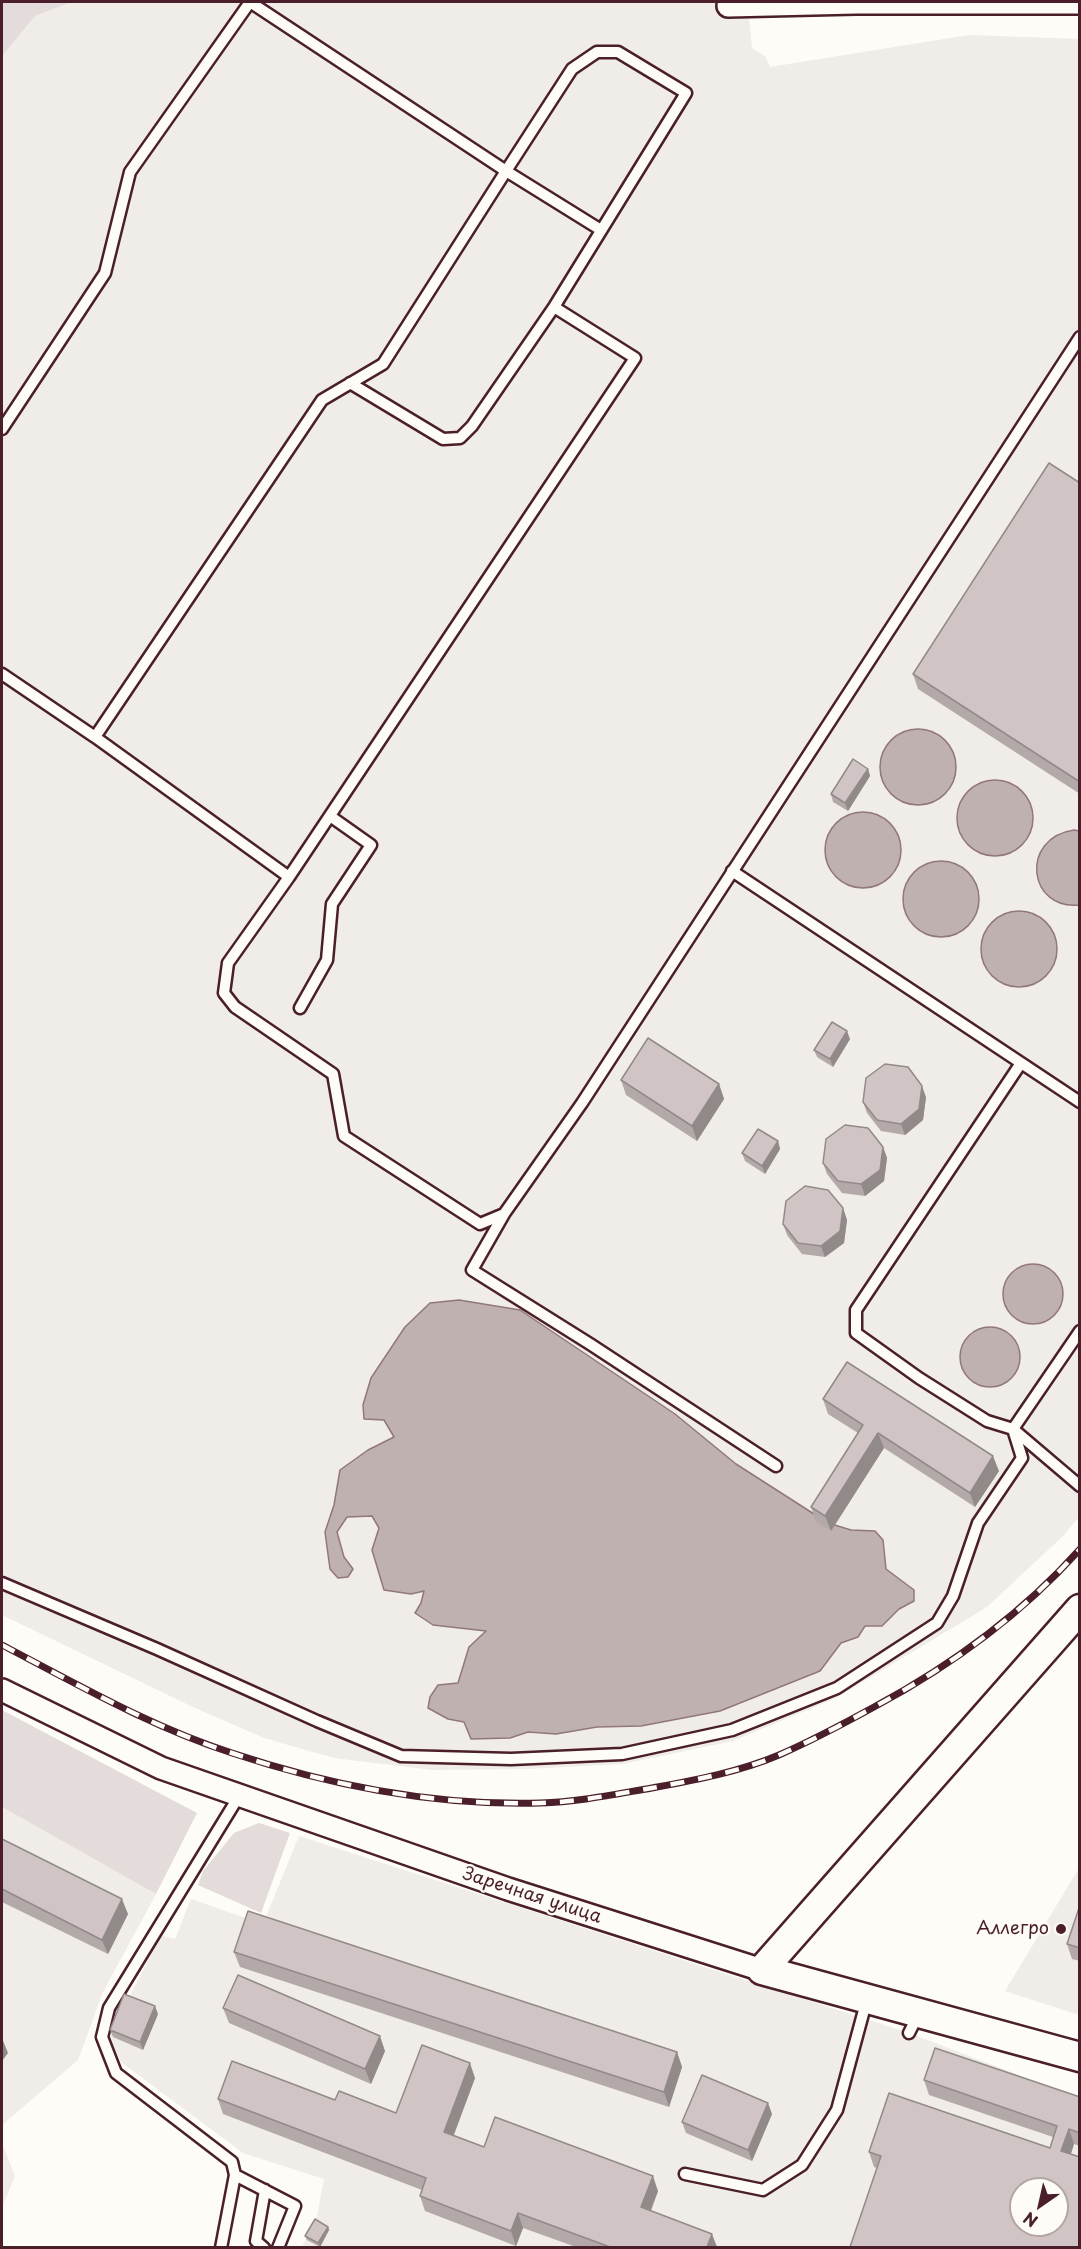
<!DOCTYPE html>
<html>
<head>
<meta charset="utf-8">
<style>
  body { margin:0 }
  #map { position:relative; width:1081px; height:2249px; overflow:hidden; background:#fdfcf7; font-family:"Playpen Sans",sans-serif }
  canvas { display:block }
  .frame { position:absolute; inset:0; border:3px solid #4a1f2b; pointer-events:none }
  .north { position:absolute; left:1009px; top:2177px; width:60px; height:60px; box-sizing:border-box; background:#fdfcf7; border:2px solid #b5a4a5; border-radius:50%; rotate:214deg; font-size:16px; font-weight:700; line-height:24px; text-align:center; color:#4a1f2b }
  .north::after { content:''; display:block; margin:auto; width:21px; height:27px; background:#4a1f2b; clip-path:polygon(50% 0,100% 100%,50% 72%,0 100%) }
</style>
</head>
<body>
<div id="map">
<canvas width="1081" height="2249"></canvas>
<div class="frame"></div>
<div class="north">N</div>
</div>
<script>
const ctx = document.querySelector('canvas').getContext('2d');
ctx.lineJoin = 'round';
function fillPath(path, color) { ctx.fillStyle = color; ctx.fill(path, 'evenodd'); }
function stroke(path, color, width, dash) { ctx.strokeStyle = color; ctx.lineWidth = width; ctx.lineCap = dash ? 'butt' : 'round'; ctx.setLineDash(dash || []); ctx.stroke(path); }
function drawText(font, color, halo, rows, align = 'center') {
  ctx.font = font + ' "Playpen Sans",sans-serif'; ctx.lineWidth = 4.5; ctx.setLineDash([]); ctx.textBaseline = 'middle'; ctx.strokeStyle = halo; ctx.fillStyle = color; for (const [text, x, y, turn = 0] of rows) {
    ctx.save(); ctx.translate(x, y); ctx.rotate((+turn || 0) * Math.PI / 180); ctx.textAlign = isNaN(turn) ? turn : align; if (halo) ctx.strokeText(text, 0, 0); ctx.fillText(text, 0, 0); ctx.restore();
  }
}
fillPath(new Path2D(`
  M72,2H728V15L749,17L752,48L765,56L770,67L969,35L1079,39V1517L1063,1536L987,1607L836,1698L733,1741L623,1764L528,1769L432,1770L334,1758L264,1738L193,1707L2,1615V56L35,16Z
  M2,1807L156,1894L103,1992L78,2060L2,2125Z
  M299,1836L909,2033L1079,2098V2247H302L317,2216L324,2179L243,2153L121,2062L109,2037L161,1935L175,1939L191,1899L263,1924ZM1021,2189H1057V2225H1021Z
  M1079,1868V2015L1005,1991Z
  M2,2143L15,2176L2,2207Z`), '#f0ece8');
fillPath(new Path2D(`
  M2,2H72L35,16L2,56Z
  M2,1710L197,1813L156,1894L2,1807Z
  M259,1823L290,1833L261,1913L198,1885L203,1871L234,1833Z`), '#e3dcda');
const water = new Path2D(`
  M880 767a38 38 0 1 1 76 0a38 38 0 1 1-76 0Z
  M957 818a38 38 0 1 1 76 0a38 38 0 1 1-76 0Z
  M825 850a38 38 0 1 1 76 0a38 38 0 1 1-76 0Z
  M1074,830L1079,831L1080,905C1028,911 1019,838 1074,830Z
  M903 899a38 38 0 1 1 76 0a38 38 0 1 1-76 0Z
  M981 949a38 38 0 1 1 76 0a38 38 0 1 1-76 0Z
  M1003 1294a30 30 0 1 1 60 0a30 30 0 1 1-60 0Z
  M459,1300L520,1310L675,1414L736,1464L828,1523L851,1530L875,1531L883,1540L886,1569L914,1590V1601L899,1609L882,1626H865L858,1637L841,1643L820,1671L720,1711L641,1726L597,1727L556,1734L528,1732L510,1738L471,1739L464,1722L448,1719L428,1708L430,1697L438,1685L458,1683L469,1647L486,1631L433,1625L415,1613L421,1603L424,1591L411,1594L384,1590L372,1550L379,1528L372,1516L347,1517L337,1532L344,1557L353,1569L348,1577L338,1578L330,1569L325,1532L334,1505L340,1470L368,1450L394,1437L384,1420L364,1419L363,1405L371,1378L405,1327L430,1303Z
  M960 1357a30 30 0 1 1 60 0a30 30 0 1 1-60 0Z`);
fillPath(water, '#c0b1b1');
stroke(water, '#91777b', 1.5);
const lane = new Path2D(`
  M350,383L443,439L460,438L472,426L554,307
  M2,429L105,273L130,172L250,2L506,171L572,69L597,52H618L686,93L554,307L635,358L289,877L95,737L322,400L383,364L506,171L601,230
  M2,674L95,737
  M732,871L1080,1102
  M289,877L228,963L224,993L235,1007L333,1074L344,1136L480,1224L504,1214
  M300,1008L327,960L332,904L371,845L330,816
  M1021,1063L856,1310V1333L919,1378L987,1421L1013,1429L1080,1486
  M776,1466L590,1344L472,1270L504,1214L582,1103L1080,337
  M2,1583L157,1649L317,1721L401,1756L511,1759L622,1754L732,1730L837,1688L937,1623L953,1596L978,1523L1022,1458L1013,1429L1080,1331
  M909,2033L918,2015
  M685,2174L763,2190L802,2165L837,2110L867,1999
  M235,2175L295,2206L278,2248
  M221,2248L235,2175L232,2162L116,2073L102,2037L109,2008L239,1796
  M264,2248L256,2241L265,2190`);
const street = new Path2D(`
  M728,6L856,3H1080
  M2,1690L161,1768L508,1889L762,1970`);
const secondary = new Path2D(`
  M1080,1609L762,1970L1080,2057`);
stroke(lane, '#4a1f2b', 15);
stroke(street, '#4a1f2b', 26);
stroke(secondary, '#4a1f2b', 33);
stroke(lane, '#fdfcf7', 10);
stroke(street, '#fdfcf7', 21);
stroke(secondary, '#fdfcf7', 28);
const rail = new Path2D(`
  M2,1645C77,1684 151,1727 232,1753C331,1786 436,1806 541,1803C578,1802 616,1794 652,1788C695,1780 739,1772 779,1755C811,1741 843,1724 874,1707C952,1665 1021,1615 1080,1549`);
stroke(rail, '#4a1f2b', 7);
stroke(rail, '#fdfcf7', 4.5, [14]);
fillPath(new Path2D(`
  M1080,483V794L918,689L913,674Z
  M868,769L870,776L848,811L833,802L831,794Z
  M850,1039L833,1067L817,1057L814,1050Z
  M621,1080L719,1084L724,1099L697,1141L626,1095Z
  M926,1097L923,1120L905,1135L881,1131L867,1113L863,1102Z
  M778,1141L780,1149L765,1174L745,1161L742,1153Z
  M883,1147L887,1158L884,1181L865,1196L842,1193L827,1174L823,1163Z
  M843,1208L847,1220L844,1243L825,1257L802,1254L787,1235L783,1224Z
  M823,1399L999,1471L975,1507L884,1448L831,1531L816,1522L811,1507L858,1433L828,1414Z
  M2,1839L128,1914L108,1954L2,1902Z
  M1080,1905V1961L1072,1959L1067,1944Z
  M234,1952L677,2052L682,2067L669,2107L240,1967Z
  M223,2008L385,2051L371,2084L229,2023Z
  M158,2014L143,2050L113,2037L110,2030Z
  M475,2078L454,2135L484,2147L658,2191L651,2211L717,2247H576L523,2228L516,2246L425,2211L420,2196L422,2190L223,2114L218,2099L335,2100L396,2113Z
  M924,2080L1080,2097V2146L1074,2144L1071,2154L877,2168L874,2167L869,2152L1050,2148L1053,2137L929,2095Z
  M772,2114L752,2161L686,2133L682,2122Z
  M328,2227L329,2230L320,2247L307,2240L305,2236Z`), '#b3a9a9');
fillPath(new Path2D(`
  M868,769L870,776L848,811L845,803Z
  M847,1031L850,1039L833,1067L830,1059Z
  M719,1084L724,1099L697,1141L692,1126Z
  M922,1086L926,1097L923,1120L905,1135L901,1124Z
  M778,1141L780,1149L765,1174L762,1166Z
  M883,1147L887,1158L884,1181L865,1196L861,1184Z
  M843,1208L847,1220L844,1243L825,1257L821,1246Z
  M878,1433L884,1448L831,1531L825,1516Z
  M993,1456L999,1471L975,1507L970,1493Z
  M122,1899L128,1914L108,1954L102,1940Z
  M155,2006L158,2014L143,2050L140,2042Z
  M380,2036L385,2051L371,2084L365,2069Z
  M2,2038L8,2053L2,2061Z
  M677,2052L682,2067L669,2107L664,2092Z
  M470,2063L475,2078L449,2147L444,2132Z
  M768,2103L772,2114L752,2161L748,2150Z
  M1069,2129L1074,2144L1067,2165L1061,2151Z
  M653,2176L658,2191L646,2222L641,2207Z
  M518,2213L523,2228L516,2246L511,2231Z
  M328,2227L329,2230L320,2247L318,2243Z
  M712,2234L717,2247H707Z`), '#928a89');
const building = new Path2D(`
  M1049,463L1080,483V782L913,674Z
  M853,759L868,769L845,803L831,794Z
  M832,1022L847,1031L830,1059L814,1050Z
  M648,1038L719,1084L692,1126L621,1080Z
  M885,1064L908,1067L922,1086L919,1109L901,1124L877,1120L863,1102L866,1078Z
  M845,1125L868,1128L883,1147L880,1170L861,1184L838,1181L823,1163L826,1139Z
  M758,1129L778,1141L762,1166L742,1153Z
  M805,1186L828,1190L843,1208L840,1231L821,1246L798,1243L783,1224L786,1201Z
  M847,1362L993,1456L970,1493L878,1433L825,1516L811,1507L863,1425L823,1399Z
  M2,1839L122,1899L102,1940L2,1889Z
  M1080,1905V1948L1067,1944Z
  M248,1911L677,2052L664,2092L234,1952Z
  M238,1975L380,2036L365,2069L223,2008Z
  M124,1994L155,2006L140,2042L110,2030Z
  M422,2045L470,2063L444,2132L484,2147L495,2117L653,2176L641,2207L712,2234L707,2247H610L518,2213L511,2231L420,2196L426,2178L218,2099L232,2061L335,2100L339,2091L396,2113Z
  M935,2048L1080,2097V2133L1069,2129L1061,2151L1080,2157V2247H850L881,2156L869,2152L889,2093L1050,2148L1057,2126L924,2080ZM1021,2189H1057V2225H1021Z
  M702,2075L768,2103L748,2150L682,2122Z
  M315,2219L328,2227L318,2243L305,2236Z`);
fillPath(building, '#d0c5c4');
stroke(building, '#928a89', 1.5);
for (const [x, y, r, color] of [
  [1061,1929,6,"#4a1f2b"]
]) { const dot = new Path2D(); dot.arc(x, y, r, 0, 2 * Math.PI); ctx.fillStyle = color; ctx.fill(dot); stroke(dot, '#fdfcf7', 2); }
drawText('18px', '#4a1f2b', '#fdfcf7', [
  ["Заречная улица",532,1896,18]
]);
drawText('18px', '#4a1f2b', '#fdfcf7', [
  ["Аллегро",1049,1929]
], 'right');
</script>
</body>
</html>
